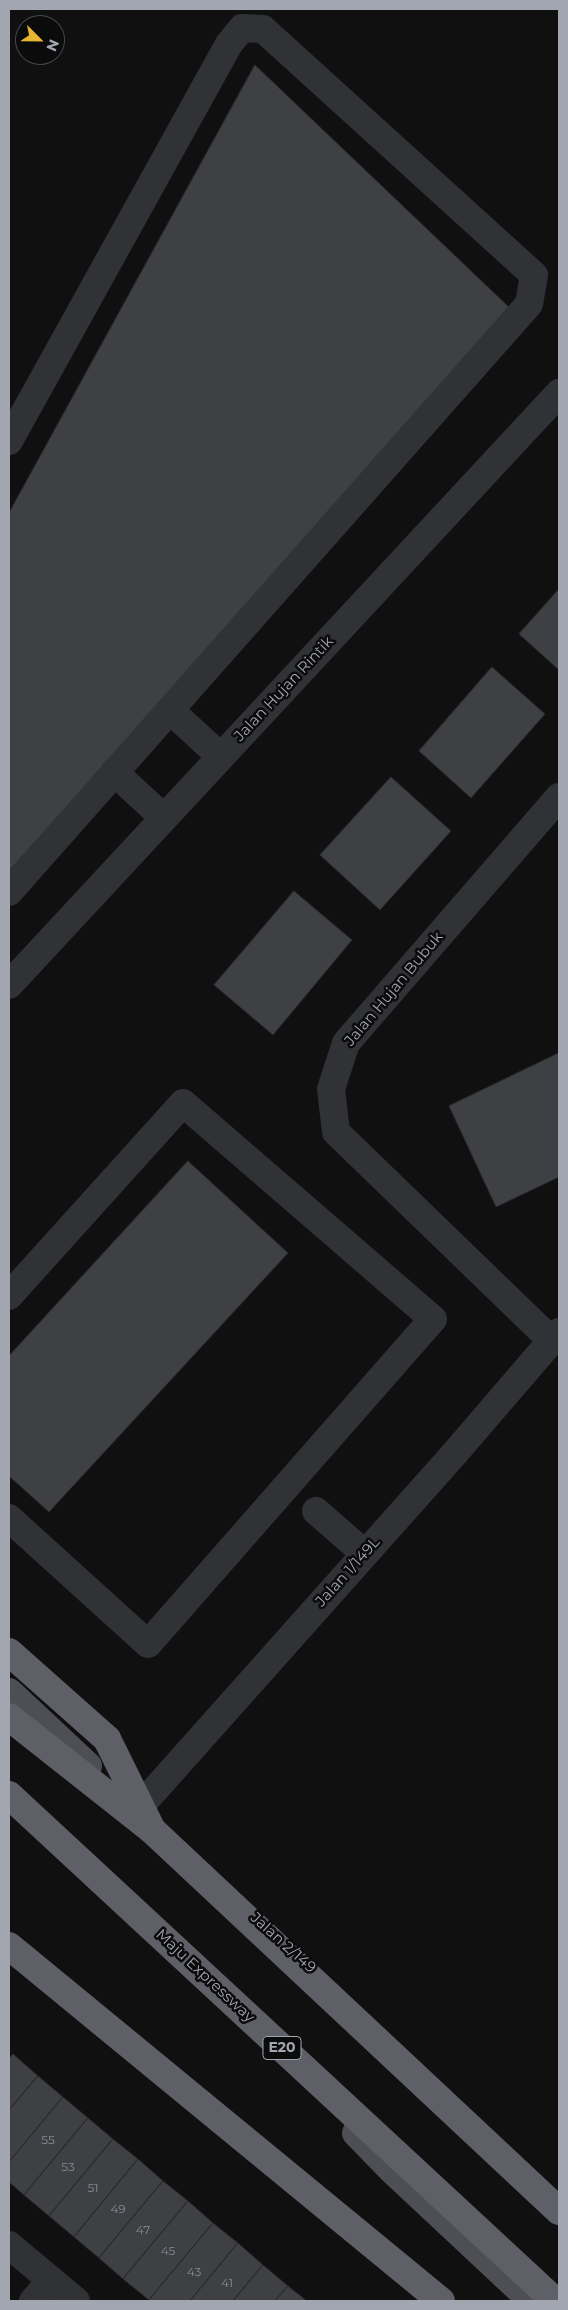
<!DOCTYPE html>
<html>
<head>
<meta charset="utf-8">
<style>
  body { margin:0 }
  #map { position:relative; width:568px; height:2310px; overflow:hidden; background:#101011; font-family:Montserrat,sans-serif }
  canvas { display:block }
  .frame { position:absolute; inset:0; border:10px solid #a2a6b1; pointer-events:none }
  .north { position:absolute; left:15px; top:15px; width:50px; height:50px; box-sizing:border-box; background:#0b0b0c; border:1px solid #47494e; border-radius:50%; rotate:113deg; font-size:14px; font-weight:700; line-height:20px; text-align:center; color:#a2a6b1 }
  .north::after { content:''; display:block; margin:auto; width:18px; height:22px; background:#e7b733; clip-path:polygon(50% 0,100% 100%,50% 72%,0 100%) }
</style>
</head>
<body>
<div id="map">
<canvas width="568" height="2310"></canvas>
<div class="frame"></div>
<div class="north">N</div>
</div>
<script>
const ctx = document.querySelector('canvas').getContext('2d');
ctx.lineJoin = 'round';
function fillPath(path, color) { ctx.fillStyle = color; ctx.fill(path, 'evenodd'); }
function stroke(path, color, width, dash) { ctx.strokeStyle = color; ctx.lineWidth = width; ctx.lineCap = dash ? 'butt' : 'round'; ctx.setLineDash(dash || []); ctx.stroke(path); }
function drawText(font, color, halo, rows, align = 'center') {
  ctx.font = font + ' Montserrat,sans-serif'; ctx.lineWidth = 5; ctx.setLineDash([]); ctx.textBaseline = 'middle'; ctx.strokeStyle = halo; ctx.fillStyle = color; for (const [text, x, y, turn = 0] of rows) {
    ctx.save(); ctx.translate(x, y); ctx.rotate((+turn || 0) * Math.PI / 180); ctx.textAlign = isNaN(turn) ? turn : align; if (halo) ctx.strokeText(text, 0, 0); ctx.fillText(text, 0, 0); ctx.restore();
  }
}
const building = new Path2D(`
  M255,65L512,310L9,871V513Z
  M559,589V670L519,634Z
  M492,667L545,714L471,798L419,751Z
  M391,777L451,831L380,910L320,855Z
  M294,891L352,940L273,1035L214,985Z
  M559,1053V1177L496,1207L449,1106Z
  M188,1161L288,1253L49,1512L9,1476V1356Z
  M13,2054L38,2076L9,2110V2059Z
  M38,2076L63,2097L9,2162V2110Z
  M63,2097L88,2118L24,2195L9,2182V2162Z
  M88,2118L113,2139L49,2216L24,2195Z
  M113,2139L138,2159L74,2237L49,2216Z
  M138,2159L163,2181L99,2258L74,2237Z
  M163,2181L188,2201L123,2279L99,2258Z
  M188,2201L213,2223L149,2300L123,2279Z
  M213,2223L238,2243L190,2301H151L149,2300Z
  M238,2243L263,2265L233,2301H190Z
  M263,2265L288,2286L275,2301H233Z
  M288,2286L307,2301H275Z`);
fillPath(building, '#3f4044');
stroke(building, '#2a2a2d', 1);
stroke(new Path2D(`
  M9,441L229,44L242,28L263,29L534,275L529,304L9,892
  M170,710L221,757
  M114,772L164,818
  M9,985L559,393
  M9,1296L183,1103L433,1319L148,1644L9,1518
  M551,1340L336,1132L331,1089L346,1043L559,797
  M316,1511L364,1553
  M136,1811L455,1453L559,1332
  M9,2245L76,2301
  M33,2301L51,2280`), '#313236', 28);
stroke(new Path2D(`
  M9,1692L88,1766
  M356,2133L391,2169L532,2301`), '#4d4f55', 28);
stroke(new Path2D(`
  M9,1652L107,1739
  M9,1717L152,1830L559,2211
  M9,1946L441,2301`), '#5e5f67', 28);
stroke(new Path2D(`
  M107,1739L152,1830
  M9,1795L555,2301`), '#5e5f67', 28);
drawText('12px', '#898c96', null, [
  ["55",48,2140],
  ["53",68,2167],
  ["51",93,2188],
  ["49",118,2209],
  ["47",143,2230],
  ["45",168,2251],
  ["43",194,2272],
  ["41",227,2283]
]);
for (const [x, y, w] of [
  [282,2048,38]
]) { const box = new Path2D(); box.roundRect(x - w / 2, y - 11.5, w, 23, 4); ctx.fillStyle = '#0b0b0c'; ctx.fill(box); stroke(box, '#a2a6b1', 1); }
drawText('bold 14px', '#a2a6b1', null, [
  ["E20",282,2048]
]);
drawText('15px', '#a2a6b1', '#0b0b0c', [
  ["Jalan Hujan Rintik",284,689,-47],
  ["Jalan Hujan Bubuk",394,989,-50],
  ["Jalan 1/149L",348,1572,-48],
  ["Jalan 2/149",283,1943,42],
  ["Maju Expressway",205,1976,43]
]);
</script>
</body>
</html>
